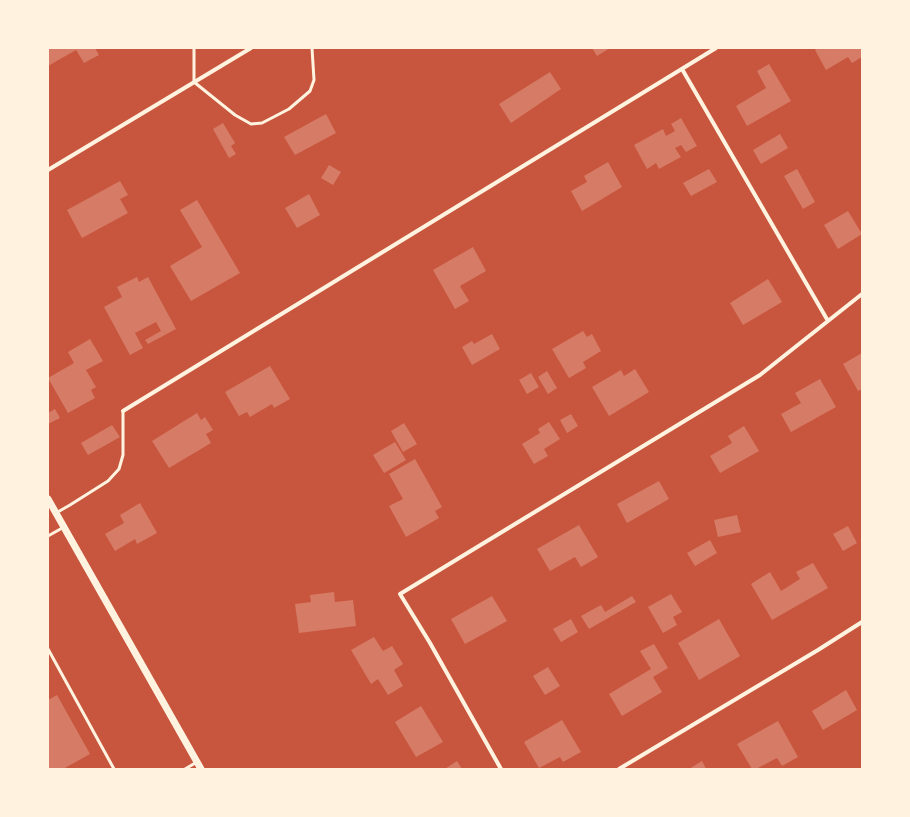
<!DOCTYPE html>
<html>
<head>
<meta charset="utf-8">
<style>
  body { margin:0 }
  #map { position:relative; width:910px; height:817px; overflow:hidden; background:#c8553d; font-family:Rubik,sans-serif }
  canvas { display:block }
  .frame { position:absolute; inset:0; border:49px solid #fff3e0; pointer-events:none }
</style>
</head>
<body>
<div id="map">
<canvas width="910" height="817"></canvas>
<div class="frame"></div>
</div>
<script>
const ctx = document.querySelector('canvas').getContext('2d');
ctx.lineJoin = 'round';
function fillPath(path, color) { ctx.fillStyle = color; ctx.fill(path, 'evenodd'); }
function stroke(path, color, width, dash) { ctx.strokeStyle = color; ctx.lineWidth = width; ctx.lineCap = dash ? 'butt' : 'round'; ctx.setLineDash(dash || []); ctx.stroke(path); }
fillPath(new Path2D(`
  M48,48H95L99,55L84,63L76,50L48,66Z
  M592,48H610L597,56Z
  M818,48H862V57L852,63L848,57L826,70L815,50Z
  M769,64L791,101L747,126L736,106L766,88L757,71Z
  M550,72L561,89L511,123L499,104Z
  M326,114L336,133L295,155L284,137Z
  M681,118L697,146L686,152L681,145L675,148L681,157L659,169L656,163L647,169L634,145L663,129L666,136L675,131L671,124Z
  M223,123L235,143L231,146L236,154L229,158L213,129Z
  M780,134L788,148L761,164L753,150Z
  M608,162L622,187L582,211L571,191L587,182L584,176Z
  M329,165L341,172L333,185L321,178Z
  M709,169L717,182L691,196L683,183Z
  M797,169L815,202L803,209L784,176Z
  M120,181L128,195L120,199L128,213L82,238L67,210Z
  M309,194L320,215L297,228L285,208Z
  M197,200L240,273L191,301L170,266L202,247L180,210Z
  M848,211L862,234L838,249L824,225Z
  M473,247L486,271L460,286L469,301L455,309L433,270Z
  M137,277L139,282L148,277L176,329L148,344L145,340L161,331L156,322L135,333L143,348L130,355L104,307L122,297L117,287Z
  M768,279L782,302L743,325L730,303Z
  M583,331L587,337L592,334L601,351L583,362L586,368L569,378L552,349Z
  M492,334L500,349L472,365L462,347L472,341L474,344Z
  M90,339L103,361L86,370L96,387L91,390L95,398L68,413L48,378L74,363L68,352Z
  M862,353V389L858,391L843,364Z
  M270,366L290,399L274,408L272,404L250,417L247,412L239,416L225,392Z
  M635,369L649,392L609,416L592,387L621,370L624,376Z
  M547,371L557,388L548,394L538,377Z
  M531,373L539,387L527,394L519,380Z
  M820,379L836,407L791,432L781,414L801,403L795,393Z
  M55,409L60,418L48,424V413Z
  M197,413L201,420L205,417L213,430L206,434L211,443L169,468L152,441Z
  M571,414L578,426L567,433L560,420Z
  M549,422L560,439L544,449L548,456L534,464L522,444L540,433L538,429Z
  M404,423L417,444L403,452L391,431Z
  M112,425L120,437L88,455L81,443Z
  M744,426L759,451L720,473L710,456L732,443L728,436Z
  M395,442L406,460L384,473L373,455Z
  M415,459L442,507L435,511L439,518L406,537L389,506L403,499L389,474Z
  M659,481L669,499L627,523L617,504Z
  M140,503L157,533L137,544L135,539L115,551L105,534L124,523L120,515Z
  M737,515L741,532L718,537L714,520Z
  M579,525L598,557L581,567L575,557L550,571L537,549Z
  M848,526L857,543L843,551L833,534Z
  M710,540L717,553L695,566L687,553Z
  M813,563L828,588L772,620L751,584L770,572L781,591L800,579L796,572Z
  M334,592L335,602L353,600L356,626L299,633L295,604L311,602L310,595Z
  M671,594L682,612L673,617L677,625L663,633L648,607Z
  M492,596L507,621L465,644L451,619Z
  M632,596L636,602L589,629L581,616L601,605L605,612Z
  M571,619L578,632L561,642L553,629Z
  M719,619L740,656L699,680L678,643Z
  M374,637L383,651L392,646L403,664L394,670L403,686L388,695L378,679L371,684L351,650Z
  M654,644L668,668L653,677L662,692L622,716L609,694L651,669L640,651Z
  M548,667L560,686L545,695L533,676Z
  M846,690L857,710L823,730L812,711Z
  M57,695L90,754L63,769H48V700Z
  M421,706L443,742L416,757L395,722Z
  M562,720L581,752L563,762L560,757L539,768L524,742Z
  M778,721L798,757L782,766L777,758L756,769H752L737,744Z
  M457,761L462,769H445Z
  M702,761L706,769H689Z`), '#d67c66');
stroke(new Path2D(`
  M194,48V82L235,115L251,124L262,123L289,109L310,91L314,80L312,48
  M56,513L70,505L108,481L119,469L123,455V411
  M48,536L64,527
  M48,649L114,769
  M185,769L197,762`), '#fff3e0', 3);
stroke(new Path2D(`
  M682,69L828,321
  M48,170L251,48
  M123,411L716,48
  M501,769L430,643L400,594L760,375L862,294
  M619,769L818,650L862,622`), '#fff3e0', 4);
stroke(new Path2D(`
  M48,499L201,769`), '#fff3e0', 7);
</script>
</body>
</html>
